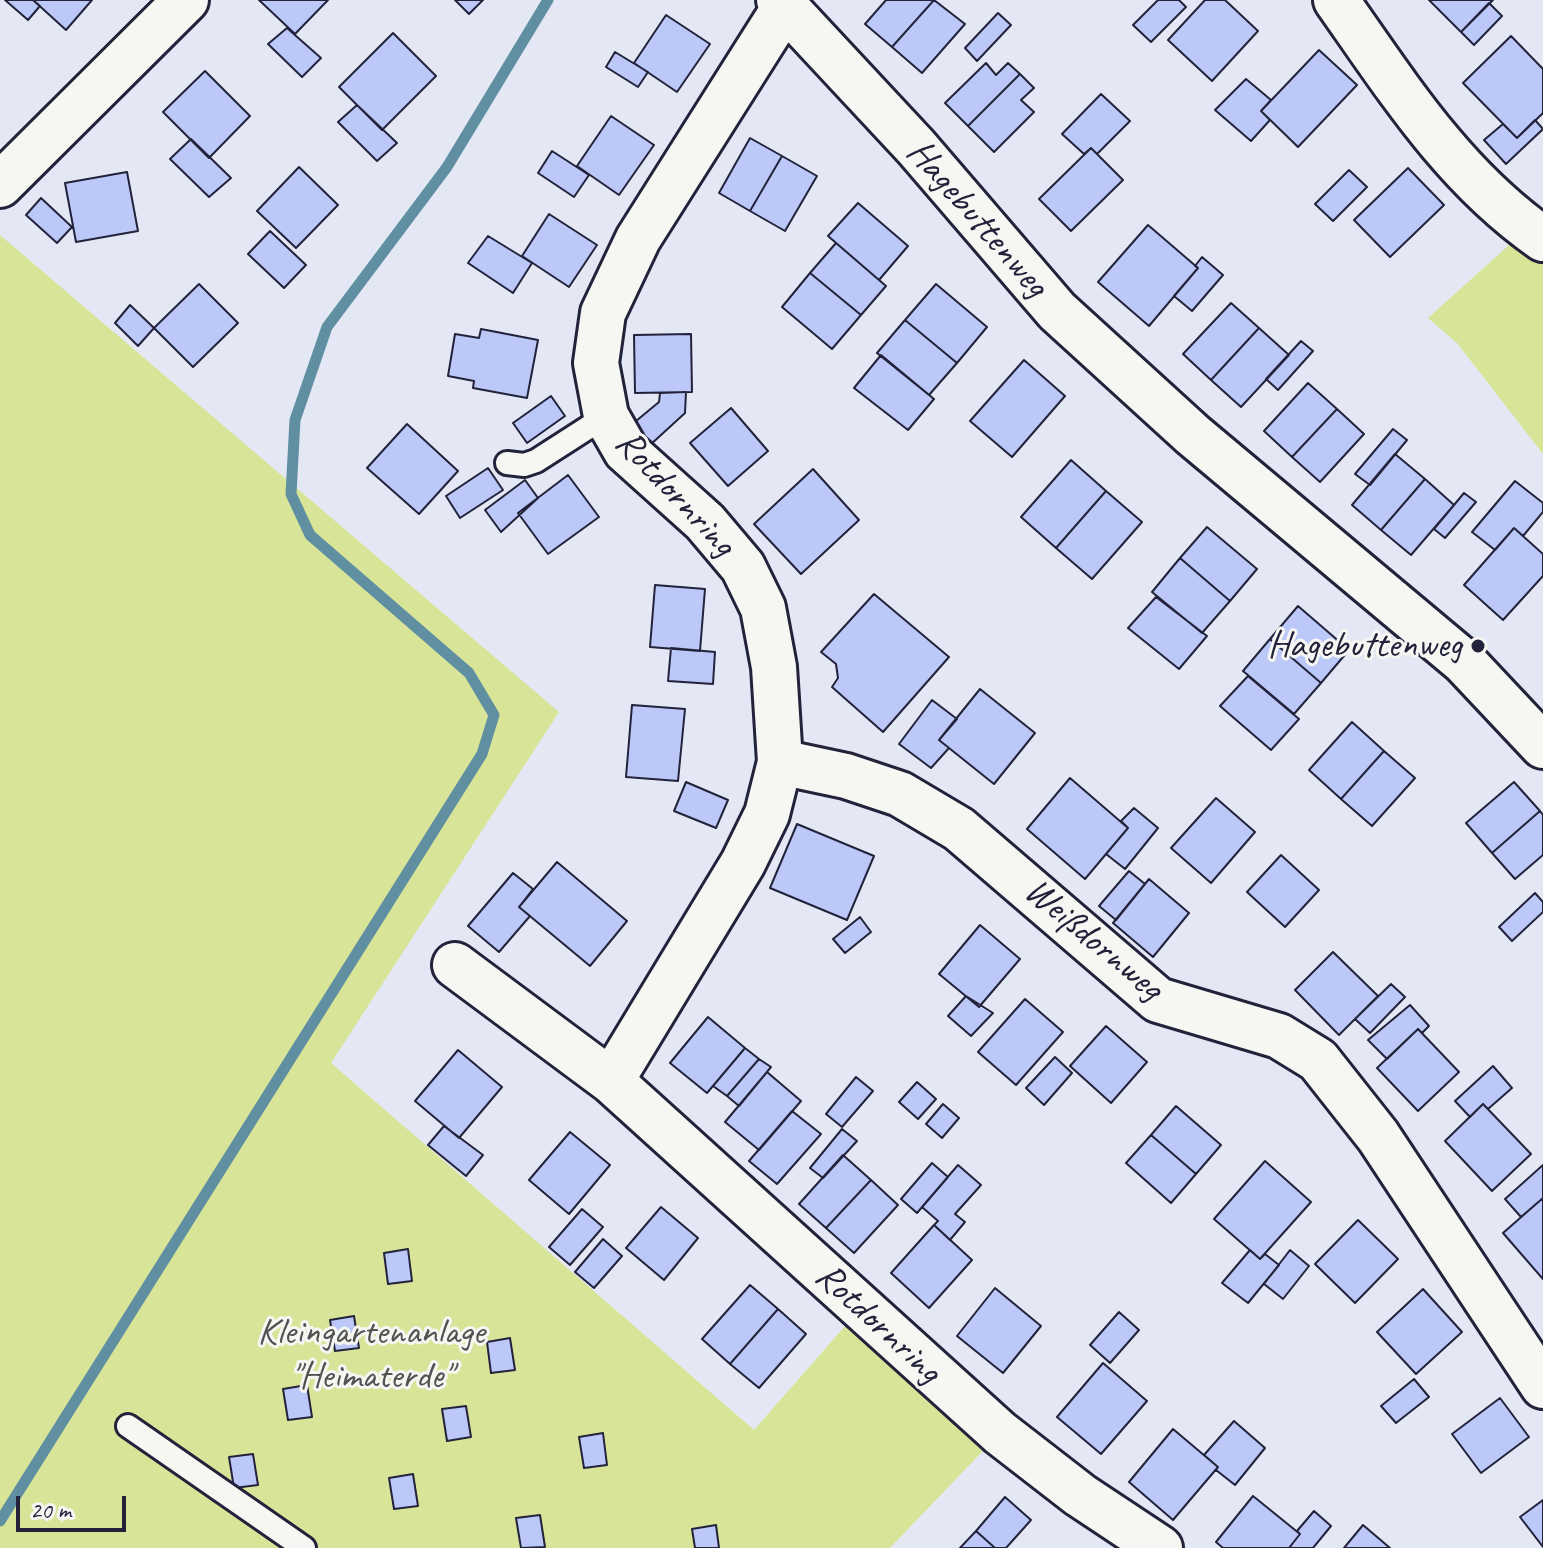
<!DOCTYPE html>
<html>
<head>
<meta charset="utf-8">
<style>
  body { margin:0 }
  #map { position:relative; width:1543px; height:1548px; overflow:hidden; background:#e4e8f4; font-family:Caveat,sans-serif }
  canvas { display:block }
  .scale { position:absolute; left:16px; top:1496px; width:110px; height:36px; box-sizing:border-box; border:4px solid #22223b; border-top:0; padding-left:10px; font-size:24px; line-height:28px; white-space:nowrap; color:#22223b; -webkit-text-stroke:6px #f6f6f2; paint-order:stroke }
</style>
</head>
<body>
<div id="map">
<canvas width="1543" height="1548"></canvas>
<div class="scale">20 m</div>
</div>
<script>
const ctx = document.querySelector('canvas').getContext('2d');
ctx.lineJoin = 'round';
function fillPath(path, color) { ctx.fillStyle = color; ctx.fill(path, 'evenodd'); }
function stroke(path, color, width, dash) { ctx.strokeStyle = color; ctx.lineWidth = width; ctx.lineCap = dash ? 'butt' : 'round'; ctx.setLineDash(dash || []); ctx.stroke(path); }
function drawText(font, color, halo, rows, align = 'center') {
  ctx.font = font + ' Caveat,sans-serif'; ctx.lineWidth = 6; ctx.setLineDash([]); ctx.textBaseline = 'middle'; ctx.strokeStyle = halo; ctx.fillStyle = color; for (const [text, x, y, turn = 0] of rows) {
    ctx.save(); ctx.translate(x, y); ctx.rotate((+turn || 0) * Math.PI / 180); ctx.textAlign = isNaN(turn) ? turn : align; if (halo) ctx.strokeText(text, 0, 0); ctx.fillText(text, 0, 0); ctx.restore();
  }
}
fillPath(new Path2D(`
  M1528,228L1543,239V454L1457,343L1428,318Z
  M0,235L559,712L331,1063L754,1430L860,1309L1000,1433L890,1548H0Z`), '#d8e598');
stroke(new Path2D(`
  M0,1521L482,754L494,715L469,673L310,535L291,494L295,420L327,327L447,167L548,0`), '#608fa2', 11);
const building = new Path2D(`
  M5,0H33L40,6L28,20Z
  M33,0H92L66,30Z
  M259,0H328L295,34Z
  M455,0H483L469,14Z
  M886,0H934L892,47L865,24Z
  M934,0L965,24L922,73L892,47Z
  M1158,0H1179L1186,7L1151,42L1133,25Z
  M1205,0H1225L1258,31L1212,81L1168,40Z
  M1429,0H1493L1461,32Z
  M1489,3L1502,16L1474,45L1461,32Z
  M998,13L1011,25L977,61L965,48Z
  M666,15L710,44L677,92L634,63Z
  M287,28L321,58L302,77L268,44Z
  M393,33L436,76L382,130L339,87Z
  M1511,36L1543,69V113L1517,138L1463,83Z
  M1319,50L1357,85L1298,147L1261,111Z
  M615,52L648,72L638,87L606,67Z
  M986,63L996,75L1008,63L1020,74L968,126L945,103Z
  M205,71L250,116L209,158L163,112Z
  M1020,74L1034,88L1021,100L1034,112L994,152L968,126Z
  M1246,79L1271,100L1261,111L1270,120L1251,141L1215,110Z
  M1101,94L1130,121L1097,154L1091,148L1084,154L1062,134Z
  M357,105L397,143L377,161L338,122Z
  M611,116L654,145L619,195L577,166Z
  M1535,120L1543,129L1506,164L1484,140L1503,124L1517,138Z
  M750,138L782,156L750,211L719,193Z
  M191,139L231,178L209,197L170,159Z
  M1091,148L1123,180L1071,231L1039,199Z
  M552,151L589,175L574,197L538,173Z
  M782,156L817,176L785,231L750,211Z
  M299,167L338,205L296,248L257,211Z
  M1408,168L1444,205L1390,257L1354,220Z
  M1349,170L1367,187L1333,221L1315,204Z
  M127,172L138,231L76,242L65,183Z
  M41,198L72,227L57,243L26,215Z
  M858,203L908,246L879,280L828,236Z
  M549,214L597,245L569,287L522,256Z
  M1148,225L1198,268L1149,326L1098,282Z
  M270,231L306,265L284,288L248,254Z
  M488,236L532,263L513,293L468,263Z
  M836,243L886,286L861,315L810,273Z
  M1202,257L1223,275L1192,311L1174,296L1198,268L1195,266Z
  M810,273L861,315L832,349L782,307Z
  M199,284L238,323L193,367L154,328Z
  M936,284L987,327L957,363L905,320Z
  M1231,303L1259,328L1211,380L1183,354Z
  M130,305L154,328L138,346L115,323Z
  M905,320L957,363L929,395L877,353Z
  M1259,328L1289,355L1241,407L1211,380Z
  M481,329L538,340L527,398L473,388L474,381L448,376L455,334L479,338Z
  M691,334L692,392L635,393L634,335Z
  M1301,341L1313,351L1278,390L1266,379Z
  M881,355L934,399L908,430L854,388Z
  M1024,360L1065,396L1012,457L970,421Z
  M1308,383L1337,409L1292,457L1264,431Z
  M686,392L685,413L649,446L630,426L659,402L660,393Z
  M551,396L565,416L527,443L513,423Z
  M731,408L768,451L728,486L690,443Z
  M1337,409L1364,434L1320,482L1292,457Z
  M407,424L458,471L419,514L367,468Z
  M1393,429L1407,440L1370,485L1355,474Z
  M1395,454L1425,479L1381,530L1352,505Z
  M1071,460L1106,491L1056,548L1021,517Z
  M488,468L503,490L460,518L446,496Z
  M813,469L859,520L801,574L754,524Z
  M568,475L599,517L548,554L518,513Z
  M1425,479L1454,505L1411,555L1381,530Z
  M525,480L538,498L501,532L485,510Z
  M1515,481L1543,503V512L1523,536L1514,528L1495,550L1472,532Z
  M1106,491L1142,522L1092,579L1056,548Z
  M1464,493L1476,502L1445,538L1434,529Z
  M1207,527L1257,569L1230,601L1180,558Z
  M1514,528L1543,554V576L1503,620L1464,585Z
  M1180,558L1230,601L1202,633L1152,592Z
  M655,585L705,589L700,651L650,647Z
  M874,594L949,657L883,732L832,687L838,678L836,664L821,652Z
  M1156,597L1207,636L1179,669L1128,628Z
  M1298,606L1349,650L1321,683L1270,639Z
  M1270,639L1321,683L1294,714L1243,671Z
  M671,648L715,652L713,684L668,681Z
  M1248,676L1299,719L1271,750L1220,706Z
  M980,689L1035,733L994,784L939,740Z
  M932,700L957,719L939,740L949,748L931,768L899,744Z
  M632,705L685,709L678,781L626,777Z
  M1352,722L1384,751L1341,799L1309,770Z
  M1384,751L1415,778L1372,826L1341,799Z
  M1070,778L1128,828L1085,879L1027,829Z
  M686,782L728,800L716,828L674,811Z
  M1514,782L1540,811L1492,853L1466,823Z
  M1216,798L1255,832L1211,883L1171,848Z
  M1134,808L1158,828L1125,869L1106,854L1128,828L1121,821Z
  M1540,811L1543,815V855L1515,879L1492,853Z
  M797,824L874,856L847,920L770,888Z
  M1281,855L1319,890L1285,927L1247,892Z
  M557,862L627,921L590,966L519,907Z
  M1129,871L1145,884L1116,920L1099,906Z
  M513,873L533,889L519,907L530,916L499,952L468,926Z
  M1149,879L1189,913L1153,957L1113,923Z
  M1535,893L1543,902V912L1512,941L1499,927Z
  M860,917L871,932L845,953L833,939Z
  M980,925L1020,959L979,1007L939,974Z
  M1333,952L1378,996L1339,1035L1295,990Z
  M1391,984L1405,997L1370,1033L1355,1019Z
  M966,996L993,1013L971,1036L948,1016Z
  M1025,999L1063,1032L1016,1085L978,1052Z
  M1410,1005L1429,1026L1422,1033L1418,1029L1387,1059L1368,1040Z
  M708,1017L745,1048L707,1093L670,1063Z
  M1106,1026L1147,1062L1111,1103L1070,1066Z
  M1418,1029L1459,1072L1418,1111L1377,1068Z
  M745,1048L759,1059L727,1096L713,1086Z
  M458,1050L502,1087L459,1138L415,1101Z
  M1055,1057L1072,1073L1044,1105L1026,1088Z
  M759,1059L771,1067L739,1106L727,1096Z
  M1493,1066L1512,1088L1488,1109L1483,1104L1470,1117L1455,1101Z
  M767,1072L801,1101L759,1150L725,1122Z
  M856,1077L873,1091L842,1127L826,1114Z
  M917,1082L936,1099L918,1119L899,1102Z
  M943,1104L959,1118L942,1138L926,1124Z
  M1483,1104L1531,1154L1492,1191L1445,1141Z
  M1176,1106L1221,1145L1196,1174L1151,1135Z
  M792,1111L821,1134L777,1184L749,1161Z
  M444,1126L483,1155L466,1176L428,1145Z
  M842,1129L857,1141L823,1178L810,1168Z
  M570,1132L610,1165L569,1214L529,1180Z
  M1151,1135L1196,1174L1171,1203L1126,1163Z
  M843,1155L871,1180L826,1228L799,1204Z
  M1265,1161L1311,1202L1260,1259L1214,1219Z
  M932,1163L948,1177L917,1213L901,1199Z
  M958,1165L981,1185L955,1214L965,1222L950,1240L934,1225L938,1221L922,1207Z
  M1543,1165V1198L1521,1217L1505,1199Z
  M871,1180L898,1205L854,1253L826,1228Z
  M1543,1198V1279L1503,1233Z
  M661,1207L698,1238L664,1280L626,1248Z
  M582,1209L603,1227L570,1265L549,1247Z
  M1358,1220L1398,1259L1355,1303L1315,1264Z
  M934,1225L972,1260L929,1308L891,1273Z
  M603,1239L622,1256L594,1288L575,1272Z
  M408,1249L412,1281L388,1284L384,1253Z
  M1250,1250L1260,1259L1265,1254L1279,1265L1248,1303L1222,1283Z
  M1290,1250L1309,1266L1283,1299L1264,1284Z
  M750,1285L778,1309L730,1364L702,1339Z
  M995,1288L1041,1326L1003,1373L957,1336Z
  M1423,1289L1462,1332L1416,1374L1377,1332Z
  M778,1309L806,1334L759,1388L730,1364Z
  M1119,1312L1139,1330L1110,1363L1090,1345Z
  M354,1316L359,1348L335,1351L330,1320Z
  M510,1338L515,1370L491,1373L487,1342Z
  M1103,1363L1147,1401L1101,1454L1057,1417Z
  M1414,1379L1429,1397L1396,1423L1381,1406Z
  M307,1385L312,1417L288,1420L283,1389Z
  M1500,1398L1529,1437L1481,1473L1452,1434Z
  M466,1406L471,1437L447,1441L442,1409Z
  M1234,1421L1265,1448L1235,1485L1216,1470L1218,1467L1204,1455Z
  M1173,1429L1218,1467L1173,1520L1129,1482Z
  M603,1433L607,1465L584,1468L579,1437Z
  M253,1454L258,1485L234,1488L229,1457Z
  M413,1474L418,1506L394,1509L389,1478Z
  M1253,1496L1300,1534L1289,1548H1223L1216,1542Z
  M1005,1497L1031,1520L1006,1548H995L976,1531Z
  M1543,1500V1547L1520,1517Z
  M1314,1511L1331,1526L1313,1548H1289L1300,1534L1297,1531Z
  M540,1515L545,1547L521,1548L516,1518Z
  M716,1525L719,1548H695L692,1529Z
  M1363,1525L1390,1548H1344Z
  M976,1531L995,1548H960Z`);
fillPath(building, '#bbc8f8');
stroke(building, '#22223b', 2);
const lane = new Path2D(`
  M507,463L524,465L536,461L606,416
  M128,1426L304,1548`);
const street = new Path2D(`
  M779,0L916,147L1057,311L1193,435L1464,662L1543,746
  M1336,0C1398,88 1453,176 1543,239
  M786,5L638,239L603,313L596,363L606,416L626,451L705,522L743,567L763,608L774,667L780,762L767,814L743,863L611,1081L1000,1433L1080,1495L1160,1548
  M0,185L186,0
  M780,762L846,776L900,794L959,829L1158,1000L1279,1036L1318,1060L1378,1136L1543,1386
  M455,965L611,1081`);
stroke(lane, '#22223b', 28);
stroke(street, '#22223b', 50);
stroke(lane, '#f6f6f2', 22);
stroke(street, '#f6f6f2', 44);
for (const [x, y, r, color] of [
  [1478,646,8,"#22223b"]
]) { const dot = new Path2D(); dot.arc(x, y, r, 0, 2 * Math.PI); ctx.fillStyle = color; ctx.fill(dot); stroke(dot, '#f6f6f2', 3); }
drawText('38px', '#22223b', '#f6f6f2', [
  ["Hagebuttenweg",977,219,49],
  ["Rotdornring",675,494,47],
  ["Weißdornweg",1093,940,40],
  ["Rotdornring",878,1324,43]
]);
drawText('38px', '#22223b', '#f6f6f2', [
  ["Hagebuttenweg",1462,646]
], 'right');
drawText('38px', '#505352', '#f6f6f2', [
  ["Kleingartenanlage",371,1333],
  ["\"Heimaterde\"",371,1377]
]);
</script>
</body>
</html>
